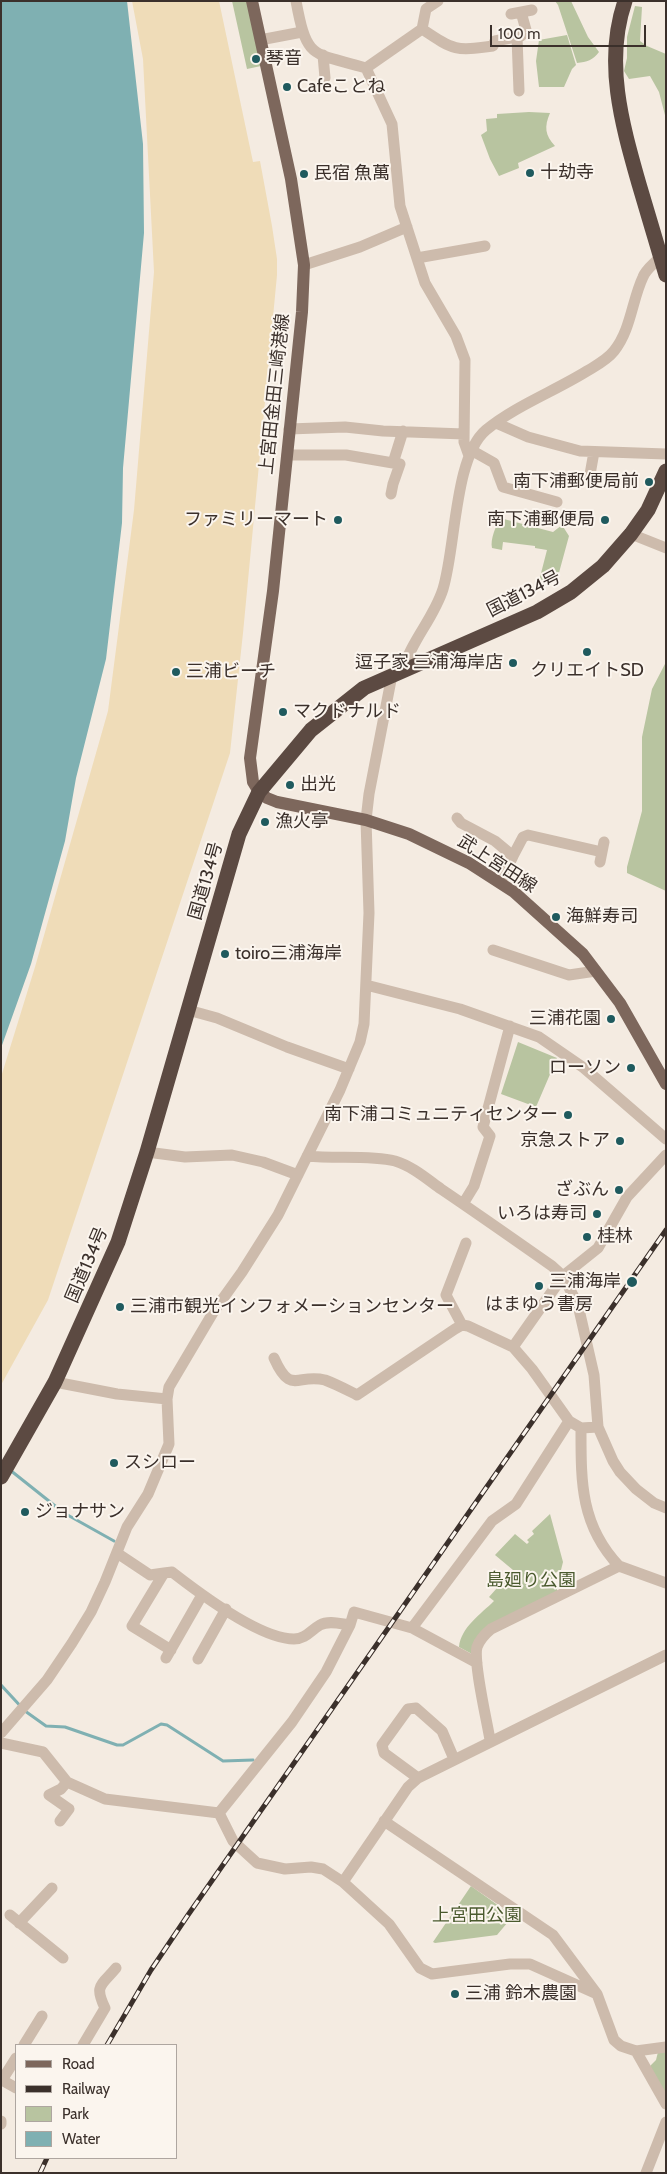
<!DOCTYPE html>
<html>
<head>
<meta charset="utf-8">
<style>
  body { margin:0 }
  #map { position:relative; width:667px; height:2174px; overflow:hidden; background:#f4ebe1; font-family:Cabin,sans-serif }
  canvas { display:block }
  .frame { position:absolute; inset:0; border:2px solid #3b302b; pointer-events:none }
  .legend { position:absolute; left:15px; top:2044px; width:162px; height:115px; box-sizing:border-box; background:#fbf5ee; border:1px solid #aea6a0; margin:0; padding:6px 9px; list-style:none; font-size:15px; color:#3b302b }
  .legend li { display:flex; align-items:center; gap:10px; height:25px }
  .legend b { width:25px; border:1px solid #aea6a0 }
  .scale { position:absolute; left:490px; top:25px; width:156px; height:22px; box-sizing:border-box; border:2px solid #3b302b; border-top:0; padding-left:6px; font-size:15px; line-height:18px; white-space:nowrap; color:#3b302b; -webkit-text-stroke:4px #fbf5ee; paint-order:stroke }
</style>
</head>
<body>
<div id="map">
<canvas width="667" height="2174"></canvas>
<div class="frame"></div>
<ul class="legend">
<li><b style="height:6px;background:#7d675c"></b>Road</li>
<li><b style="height:6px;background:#3b302b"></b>Railway</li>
<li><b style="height:14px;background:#b8c4a0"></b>Park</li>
<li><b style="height:14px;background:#7fb0b2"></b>Water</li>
</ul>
<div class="scale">100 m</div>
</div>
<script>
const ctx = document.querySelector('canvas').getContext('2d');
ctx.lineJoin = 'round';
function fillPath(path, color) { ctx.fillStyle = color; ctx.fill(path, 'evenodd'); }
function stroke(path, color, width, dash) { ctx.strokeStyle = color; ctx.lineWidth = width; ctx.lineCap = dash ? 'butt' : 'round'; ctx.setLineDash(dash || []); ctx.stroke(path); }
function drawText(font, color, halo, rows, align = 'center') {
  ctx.font = font + ' Cabin,"Noto Sans JP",sans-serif'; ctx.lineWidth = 4; ctx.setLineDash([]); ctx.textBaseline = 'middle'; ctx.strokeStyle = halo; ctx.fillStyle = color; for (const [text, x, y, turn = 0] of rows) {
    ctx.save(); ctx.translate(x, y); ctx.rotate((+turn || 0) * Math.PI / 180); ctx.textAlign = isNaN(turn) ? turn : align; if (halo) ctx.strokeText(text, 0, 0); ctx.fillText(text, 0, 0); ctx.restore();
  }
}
fillPath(new Path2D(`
  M232,1H247L261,66L247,69Z
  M555,1H571L588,37L599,52C593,60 587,62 577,63L558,5Z
  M635,6L642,7L640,41L647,46L666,54V119L659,92L650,76L629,79L624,71L627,58V37Z
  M567,35L576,65L572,69L564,87H539L536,61L539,40Z
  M529,112L550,113C544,127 545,135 555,146L518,163L519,168L499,176L490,159L481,135L487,131L486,119L497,118V114Z
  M500,518L553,532L562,525L569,536L557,580L539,581L547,550L535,548V546L503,542L502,550L492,548C490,539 496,526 500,518Z
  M666,662V891L627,873V867L642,811V737L652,689Z
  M518,1042L557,1058L536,1107L501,1094Z
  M550,1514L563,1562L561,1570L551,1575L558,1592L492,1624L472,1654L459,1647C461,1627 481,1614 494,1601L489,1597L513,1570L495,1555L515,1534L527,1544L529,1542L527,1540L534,1534L532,1531Z
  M471,1886L513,1916L497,1935L435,1943L433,1942Z
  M666,2051V2095L650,2066L656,2060L658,2052Z`), '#b8c4a0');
fillPath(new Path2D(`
  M132,1H219L253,162L260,161L272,226L277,259V275L243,633L230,753L48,1300L1,1385V1077L35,967L108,711L134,510L154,272L143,59Z`), '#efdcb8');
fillPath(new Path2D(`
  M1,1H127L143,144L144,233L123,468L122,523L106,659L76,778L65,841L31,964L1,1048Z`), '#7fb0b2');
stroke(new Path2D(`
  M10,1470L64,1513L114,1541
  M1,1685L25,1711L46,1726L65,1727L117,1745H123L161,1724L167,1725L223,1761L253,1760`), '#7fb0b2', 3);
stroke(new Path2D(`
  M296,1C307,61 312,52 366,68L392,124L400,206L425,283L456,336L465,360L464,442L469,456
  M511,14L532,10
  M422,29C455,51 455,51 493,46L495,41L521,36L526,30L521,12
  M517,37L519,91
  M260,40L302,32
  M323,55L325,78
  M366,68L422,29L426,9L438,1
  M417,258L485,246
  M304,265L360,247L407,227V229
  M496,423L528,437L580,451L666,454
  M289,429L345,427L383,431L464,434
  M471,450L494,463L503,487L557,502
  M287,455H346L393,463L403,431
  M589,480L594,452
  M391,494L393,484L400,464L393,463
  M631,534L666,548
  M403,670C411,641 434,618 443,589C456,547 454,457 486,430C515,406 555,391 587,371C597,365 607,360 614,351C631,330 632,300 643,277C646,269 655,263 660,257
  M457,818L461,823L495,841L513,856L500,883
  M513,856L523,837L528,835L602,852
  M600,862L604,842
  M493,950L569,975L596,971
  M366,985L460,1009L539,1037L584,1068L666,1139
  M188,1010L217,1018L287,1047L349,1069
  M147,1152L185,1157L232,1155L263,1162L298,1175
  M307,1156C335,1159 370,1155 395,1161C412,1166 427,1179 441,1189C478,1214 515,1240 552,1266L563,1276L578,1305L594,1375L598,1427L613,1461L620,1472L636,1489L654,1503L666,1508
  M463,1204L474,1186L490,1136L483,1127L510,1026
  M462,1325L446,1295L466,1243
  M513,1347L563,1276L598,1248L627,1197L666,1155
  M274,1358C291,1396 297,1373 325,1380C336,1384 347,1390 357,1395L455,1329L462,1325L468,1326L513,1347L532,1369L569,1421
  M55,1382L117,1394L167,1399
  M581,1428C581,1481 580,1525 619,1566
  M117,1553L150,1575L164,1573
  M412,1628L492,1521L516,1504L569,1421L581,1428L598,1427
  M171,1650L132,1626L164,1573L172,1572C199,1593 260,1639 294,1639C306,1639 311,1630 320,1625C329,1620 341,1624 350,1625L354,1612L412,1628L477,1663
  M166,1658L202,1595
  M198,1659L226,1609
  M1,1733L47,1680L72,1643L91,1612L105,1582L127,1527L148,1494L169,1444L167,1399L169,1387L214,1311L242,1272L278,1215L340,1090L360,1042L364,1024L369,913L366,820L369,794L392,675
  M490,1740C487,1721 473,1662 477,1647C480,1639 485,1634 491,1629L619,1566L666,1583
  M1,1743L43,1752L67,1782L105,1799L219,1813L233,1841L257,1863L285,1869L311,1867L323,1869L343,1882L389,1924L420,1968L432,1974L510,1964H530L597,1994
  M418,1778L384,1753L382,1745L408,1709L416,1708L442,1731L454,1759
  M219,1813L292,1722L326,1672L350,1625
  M60,1821L69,1809L49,1795L61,1789L67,1782
  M384,1821L553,1935L597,1994L614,2040L621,2046L636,2051L666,2047
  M343,1882L408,1787L418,1778L666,1655
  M10,1915L63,1958
  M19,1923L52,1888
  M24,2045L42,2016
  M83,2045L105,2008C94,1985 101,1986 116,1968
  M636,2051L666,2104
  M16,2058L2,2080L16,2088
  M1,2121V2124
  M646,2173L666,2122`), '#cdbbac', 11);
stroke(new Path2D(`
  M252,1L291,179L304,265L302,312L273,591L250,758L253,782L259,792L267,798L277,802L366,820L409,834L469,863L514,892L583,954L620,1003L666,1084`), '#7d675c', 12);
stroke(new Path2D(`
  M625,1C604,62 622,124 639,184C648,214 657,245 666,275
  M1,1477L55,1382L118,1242L147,1152L239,834L259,792L311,730L364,688L537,612L571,592L603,566L631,534L648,510L666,471`), '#5c4a42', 15);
const rail = new Path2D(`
  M107,2045L151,1970L188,1915L666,1230
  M40,2173L47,2158`);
stroke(rail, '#3b302b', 5);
stroke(rail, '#fbf5ee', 3, [9]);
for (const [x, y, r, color] of [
  [256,59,5,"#1f5a5e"],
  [287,87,5,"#1f5a5e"],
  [530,173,5,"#1f5a5e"],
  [304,174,5,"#1f5a5e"],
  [649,482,5,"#1f5a5e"],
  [338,520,5,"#1f5a5e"],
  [605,520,5,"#1f5a5e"],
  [587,652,5,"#1f5a5e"],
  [513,663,5,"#1f5a5e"],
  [176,672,5,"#1f5a5e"],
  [283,712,5,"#1f5a5e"],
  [290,785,5,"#1f5a5e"],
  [265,822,5,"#1f5a5e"],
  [556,917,5,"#1f5a5e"],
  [225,954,5,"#1f5a5e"],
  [611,1019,5,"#1f5a5e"],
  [631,1068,5,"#1f5a5e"],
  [568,1115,5,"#1f5a5e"],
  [620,1141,5,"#1f5a5e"],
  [619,1190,5,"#1f5a5e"],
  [597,1214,5,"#1f5a5e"],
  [587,1237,5,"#1f5a5e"],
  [632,1282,6,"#1f5a5e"],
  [539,1286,5,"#1f5a5e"],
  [120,1307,5,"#1f5a5e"],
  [114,1463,5,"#1f5a5e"],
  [25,1512,5,"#1f5a5e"],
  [455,1994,5,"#1f5a5e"]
]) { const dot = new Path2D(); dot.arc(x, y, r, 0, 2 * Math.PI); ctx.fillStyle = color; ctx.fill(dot); stroke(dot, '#fbf5ee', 2); }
drawText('18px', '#3b302b', '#fbf5ee', [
  ["琴音",266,59],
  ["Cafeことね",297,87],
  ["十劫寺",540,173],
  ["民宿 魚萬",314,174],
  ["南下浦郵便局前",639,482,"right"],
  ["ファミリーマート",328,520,"right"],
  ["南下浦郵便局",595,520,"right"],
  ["逗子家 三浦海岸店",503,663,"right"],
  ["クリエイトSD",587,671,"center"],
  ["三浦ビーチ",186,672],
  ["マクドナルド",293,712],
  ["出光",300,785],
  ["漁火亭",275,822],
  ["海鮮寿司",566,917],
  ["toiro三浦海岸",235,954],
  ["三浦花園",601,1019,"right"],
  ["ローソン",621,1068,"right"],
  ["南下浦コミュニティセンター",558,1115,"right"],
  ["京急ストア",610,1141,"right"],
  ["ざぶん",609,1190,"right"],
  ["いろは寿司",587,1214,"right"],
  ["桂林",597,1237],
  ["三浦海岸",621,1282,"right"],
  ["はまゆう書房",539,1305,"center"],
  ["三浦市観光インフォメーションセンター",130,1307],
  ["スシロー",124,1463],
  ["ジョナサン",35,1512],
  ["三浦 鈴木農園",465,1994]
], 'left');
drawText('18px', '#3b302b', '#fbf5ee', [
  ["上宮田金田三崎港線",275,394,-84],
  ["国道134号",524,594,-27],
  ["武上宮田線",497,864,33],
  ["国道134号",206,881,-74],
  ["国道134号",87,1265,-67]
]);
drawText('18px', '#4a5a2e', '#fbf5ee', [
  ["島廻り公園",531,1581],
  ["上宮田公園",477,1916]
]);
</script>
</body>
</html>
